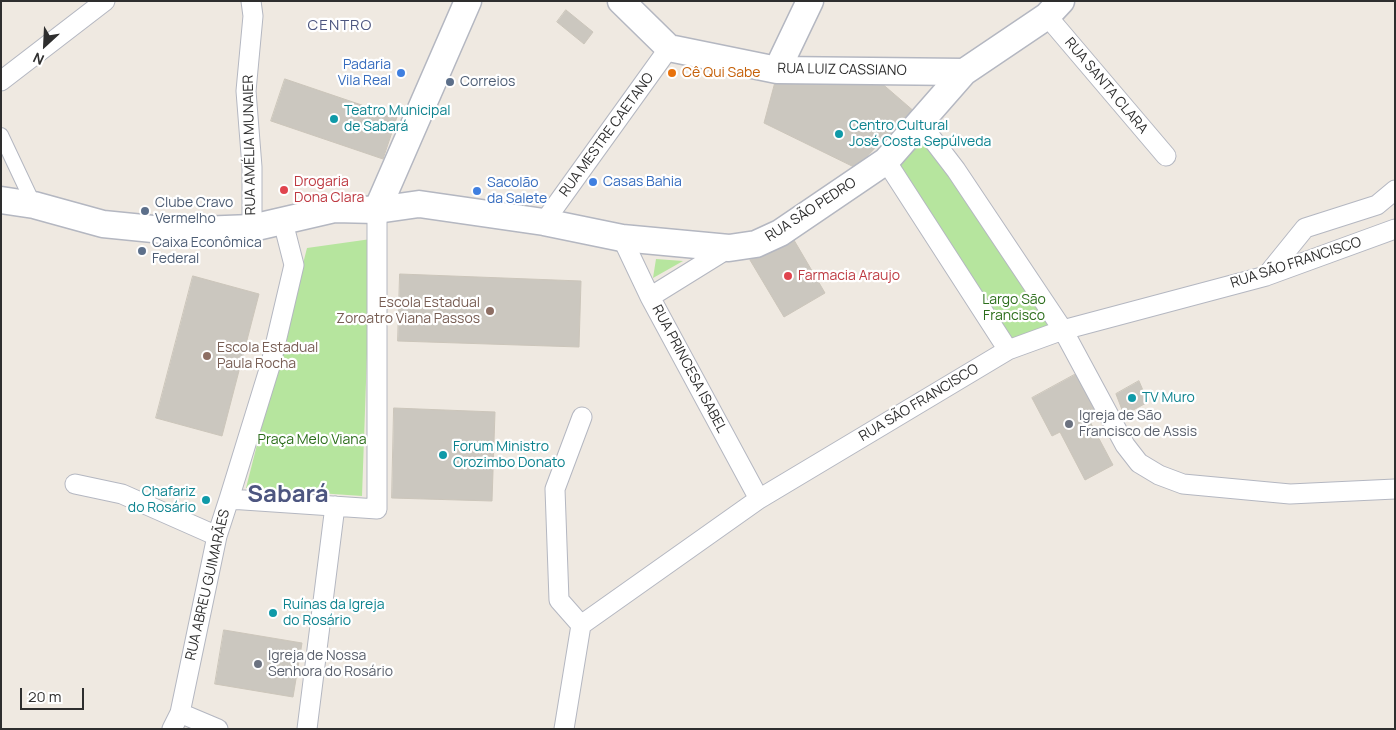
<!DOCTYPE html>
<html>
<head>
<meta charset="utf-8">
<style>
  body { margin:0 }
  #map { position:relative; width:1396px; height:730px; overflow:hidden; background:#efe9e1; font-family:Manrope,sans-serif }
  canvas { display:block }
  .frame { position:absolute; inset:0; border:2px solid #2e2e2e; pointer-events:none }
  .north { position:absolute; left:20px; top:20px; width:50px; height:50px; -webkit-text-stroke:4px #fff; paint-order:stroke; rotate:205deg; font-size:14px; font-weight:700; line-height:20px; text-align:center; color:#2e2e2e }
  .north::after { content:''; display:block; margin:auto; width:18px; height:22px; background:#2e2e2e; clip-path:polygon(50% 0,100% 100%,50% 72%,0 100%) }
  .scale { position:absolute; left:20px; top:688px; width:64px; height:22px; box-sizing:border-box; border:2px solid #2e2e2e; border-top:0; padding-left:6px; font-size:15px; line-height:18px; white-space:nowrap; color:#2e2e2e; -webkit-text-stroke:4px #fff; paint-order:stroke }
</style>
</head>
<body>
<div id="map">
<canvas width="1396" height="730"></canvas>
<div class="frame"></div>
<div class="north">N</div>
<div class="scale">20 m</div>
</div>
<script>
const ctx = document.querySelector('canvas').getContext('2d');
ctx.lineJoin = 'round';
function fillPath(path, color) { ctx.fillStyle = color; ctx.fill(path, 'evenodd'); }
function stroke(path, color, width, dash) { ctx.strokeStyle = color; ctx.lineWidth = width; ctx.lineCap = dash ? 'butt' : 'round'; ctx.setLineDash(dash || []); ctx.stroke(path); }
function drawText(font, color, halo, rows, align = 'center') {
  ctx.font = font + ' Manrope,sans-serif'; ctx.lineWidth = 4.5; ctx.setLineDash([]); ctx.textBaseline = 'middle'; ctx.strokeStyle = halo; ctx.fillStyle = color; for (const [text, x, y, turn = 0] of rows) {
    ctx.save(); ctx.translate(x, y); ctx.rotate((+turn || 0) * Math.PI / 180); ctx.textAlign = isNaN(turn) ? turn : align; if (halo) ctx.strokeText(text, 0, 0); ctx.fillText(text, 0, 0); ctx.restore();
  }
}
fillPath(new Path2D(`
  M924,137L1050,324L1011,344L894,158Z
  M371,239L362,496L246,488L307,248Z
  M656,259L683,261L653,278Z`), '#b6e59e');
const building = new Path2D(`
  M566,10L593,32L584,44L557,22Z
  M285,79L397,117L383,159L271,121Z
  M879,81L916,113L878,145L856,168L764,123L775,82Z
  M791,235L825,293L784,317L750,260Z
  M400,274L581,281L579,347L398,341Z
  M193,276L259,294L222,436L156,418Z
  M1076,374L1096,411L1087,416L1113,465L1085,480L1060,432L1052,436L1032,398Z
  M1139,381L1148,402L1124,415L1116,394Z
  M394,408L495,412L492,501L392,498Z
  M224,630L302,643L293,697L215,684Z`);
fillPath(building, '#cbc7bf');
stroke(building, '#cbc5ba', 1);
const pedestrian = new Path2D(`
  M1,135L34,205`);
const minor = new Path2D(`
  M251,1L253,16L246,91L252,167V228
  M1047,16L1166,156
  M1,81L105,1
  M920,123L956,170L1063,330L1125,445L1139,463L1159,475L1183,484L1290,494L1395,489
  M886,161L1008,350
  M283,222L294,265L271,363L229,499L377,509V210
  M544,222L669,48
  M622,238L650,297L759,499
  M1267,275L1305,228L1377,205L1395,190
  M650,297L729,248
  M75,484L122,494L217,536
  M581,625L559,600L555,489L582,417
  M180,713L218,729
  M172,729L180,713L217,536L229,499
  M307,729L335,506
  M564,729L581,625L759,499L1008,350L1063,330L1266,276L1395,229`);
const secondary = new Path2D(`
  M621,1L669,48L777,70L964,72
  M777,70L810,1
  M1,200L34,205L103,224L173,231L252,228L334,209L377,210L419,204L544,222L622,238L729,248L756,244L780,233L886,161L964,72L1047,16L1061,1
  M377,210L468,1`);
stroke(pedestrian, '#b4b7c1', 16);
stroke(minor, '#b4b7c1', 21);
stroke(secondary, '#b4b7c1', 29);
stroke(pedestrian, '#fff', 14);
stroke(minor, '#fff', 19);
stroke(secondary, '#fff', 26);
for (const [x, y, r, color] of [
  [401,73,5,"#3f7fe0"],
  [672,73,5,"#e8710a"],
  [450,82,5,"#5c6f8a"],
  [334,119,5,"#0f9aa8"],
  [839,134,5,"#0f9aa8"],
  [593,182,5,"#3f7fe0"],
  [284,190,5,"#e0444e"],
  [477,191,5,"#3f7fe0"],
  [145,211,5,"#5c6f8a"],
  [142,251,5,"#5c6f8a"],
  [788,276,5,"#e0444e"],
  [490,311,5,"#8d6e63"],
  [207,356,5,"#8d6e63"],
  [1132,398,5,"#0f9aa8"],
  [1069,424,5,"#6b7280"],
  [443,455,5,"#0f9aa8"],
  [206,500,5,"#0f9aa8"],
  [273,613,5,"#0f9aa8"],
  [258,664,5,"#6b7280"]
]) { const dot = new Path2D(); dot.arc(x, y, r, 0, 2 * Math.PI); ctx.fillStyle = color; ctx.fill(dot); stroke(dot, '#fff', 2); }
drawText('14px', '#366cbe', '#fff', [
  ["Padaria",391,65,"right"],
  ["Vila Real",391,81,"right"],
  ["Casas Bahia",603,182],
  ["Sacolão",487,183],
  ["da Salete",487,199]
], 'left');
drawText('14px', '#2e2e2e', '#fff', [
  ["RUA LUIZ CASSIANO",842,70,1],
  ["RUA SANTA CLARA",1106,86,50],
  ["RUA MESTRE CAETANO",607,135,-54],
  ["RUA AMÉLIA MUNAIER",250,145,-91],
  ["RUA SÃO PEDRO",811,210,-33],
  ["RUA SÃO FRANCISCO",1296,263,-18],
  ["RUA PRINCESA ISABEL",689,369,62],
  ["RUA SÃO FRANCISCO",919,403,-31],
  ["RUA ABREU GUIMARÃES",208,585,-77]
]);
drawText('14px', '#c56008', '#fff', [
  ["Cê Qui Sabe",682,73]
], 'left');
drawText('14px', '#4e5e75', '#fff', [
  ["Correios",460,82],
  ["Clube Cravo",155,203],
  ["Vermelho",155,219],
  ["Caixa Econômica",152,243],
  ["Federal",152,259]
], 'left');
drawText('14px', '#0d838f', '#fff', [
  ["Teatro Municipal",344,111],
  ["de Sabará",344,127],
  ["Centro Cultural",849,126],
  ["José Costa Sepúlveda",849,142],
  ["TV Muro",1142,398],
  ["Forum Ministro",453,447],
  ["Orozimbo Donato",453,463],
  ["Chafariz",196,492,"right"],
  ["do Rosário",196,508,"right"],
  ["Ruínas da Igreja",283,605],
  ["do Rosário",283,621]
], 'left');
drawText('14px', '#be3a42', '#fff', [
  ["Drogaria",294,182],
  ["Dona Clara",294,198],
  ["Farmacia Araujo",798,276]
], 'left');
drawText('14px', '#2c6e1b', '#fff', [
  ["Largo São",1014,300],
  ["Francisco",1014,316],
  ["Praça Melo Viana",312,440]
]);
drawText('14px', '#785e54', '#fff', [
  ["Escola Estadual",480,303],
  ["Zoroatro Viana Passos",480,319],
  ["Escola Estadual",217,348,"left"],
  ["Paula Rocha",217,364,"left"]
], 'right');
drawText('14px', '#5b616d', '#fff', [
  ["Igreja de São",1079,416],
  ["Francisco de Assis",1079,432],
  ["Igreja de Nossa",268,656],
  ["Senhora do Rosário",268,672]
], 'left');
ctx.letterSpacing = '1px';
drawText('15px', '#4d5680', '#fff', [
  ["CENTRO",340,26]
]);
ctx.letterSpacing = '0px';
drawText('bold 24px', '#4d5680', '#fff', [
  ["Sabará",288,495]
]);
</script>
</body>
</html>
